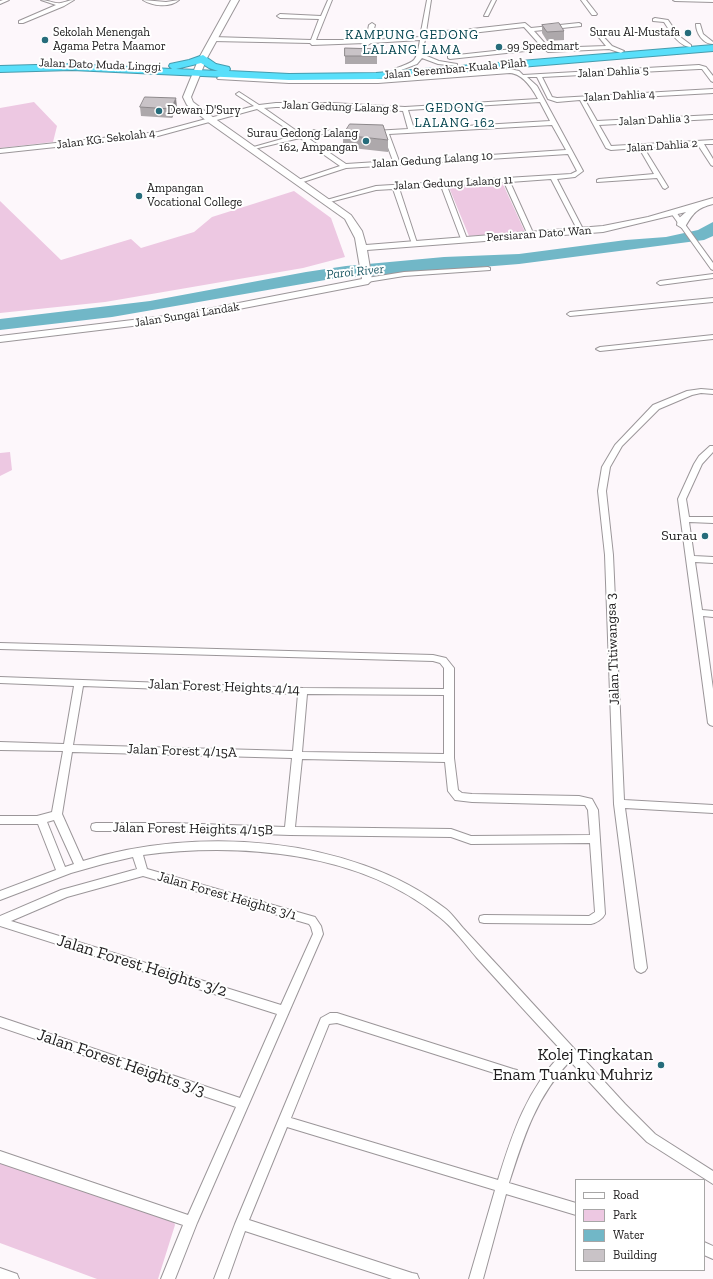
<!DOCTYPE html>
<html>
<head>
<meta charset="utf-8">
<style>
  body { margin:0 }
  #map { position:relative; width:713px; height:1279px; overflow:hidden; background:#fdf7fb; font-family:"Zilla Slab",serif }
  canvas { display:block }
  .legend { position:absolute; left:575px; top:1179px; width:130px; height:92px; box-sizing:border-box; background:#fff; border:1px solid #a7a6a6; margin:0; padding:5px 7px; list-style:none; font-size:12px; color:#222021 }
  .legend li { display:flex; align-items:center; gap:8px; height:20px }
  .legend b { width:20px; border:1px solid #a7a6a6 }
</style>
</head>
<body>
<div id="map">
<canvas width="713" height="1279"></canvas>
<ul class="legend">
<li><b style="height:5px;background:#fff"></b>Road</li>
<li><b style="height:11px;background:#edc8e2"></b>Park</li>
<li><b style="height:11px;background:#71b7c7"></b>Water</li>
<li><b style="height:11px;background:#c9c3c7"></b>Building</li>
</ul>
</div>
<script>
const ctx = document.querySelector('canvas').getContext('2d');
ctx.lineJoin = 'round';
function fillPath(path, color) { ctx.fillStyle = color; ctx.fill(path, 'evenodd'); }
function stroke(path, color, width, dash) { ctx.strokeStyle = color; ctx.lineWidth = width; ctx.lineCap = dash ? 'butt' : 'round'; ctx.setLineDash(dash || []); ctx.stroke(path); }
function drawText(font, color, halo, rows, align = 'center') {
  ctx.font = font + ' "Zilla Slab",serif'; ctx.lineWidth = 4; ctx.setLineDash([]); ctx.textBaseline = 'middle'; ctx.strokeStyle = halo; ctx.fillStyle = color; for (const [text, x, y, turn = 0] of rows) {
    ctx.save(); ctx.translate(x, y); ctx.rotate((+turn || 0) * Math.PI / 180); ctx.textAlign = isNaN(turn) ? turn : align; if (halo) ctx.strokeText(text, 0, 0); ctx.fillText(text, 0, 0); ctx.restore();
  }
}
fillPath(new Path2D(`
  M34,102L57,126L53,142L0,148V108Z
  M502,182L525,232L469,236L448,185Z
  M294,191L331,218L345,257L303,268L105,302L0,313V201L61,260L131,239L141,248L194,232L212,217Z
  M10,452L12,470L0,476V453Z
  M0,1158L172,1216L175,1225L158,1279H97L0,1243Z`), '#edc8e2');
fillPath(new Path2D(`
  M713,222V236L704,240L519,264L331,279L112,317L0,330V319L150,301L306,272L346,266L444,257L519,254L626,240L666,237L698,230Z`), '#71b7c7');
const street = new Path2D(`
  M3,0H9L0,4V1Z
  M41,0C47,0 56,4 61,3C66,2 69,0 74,0L64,6L23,23H19V21L56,5Z
  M143,0L166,2L179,0C170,8 152,6 143,0Z
  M328,0H332L316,40H366L369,25L372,23L375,25L371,40L420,37L427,0H431L426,32L463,30L525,23L531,28L579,23L581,24V26L534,31L549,48L606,46L597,35L600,33L612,46L624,51L621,53L609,49L548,52L544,49L450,59L448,58V56L541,46L524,27L463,34L426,35L422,54L439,61L457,64V66L438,64L422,58L417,64L396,72L394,71V69C416,61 416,63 420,40L371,43L368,45L365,43L312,45L310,43L213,41L210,39L213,37L311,40L319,19L280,18L277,16L280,14L321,16Z
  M492,0H496L488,16H484Z
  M581,0H586L597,14L596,15H592Z
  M673,0H713V2L675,1Z
  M655,18L668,20L679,36L691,45V47C679,47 670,31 664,22L653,21V19Z
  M696,24H700L703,34L713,42V44C703,44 696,33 696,24Z
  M699,65L706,67L713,76V82L711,81L702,69H699L542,77L552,97L557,98L713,89V93L585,100L597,121L713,115V119L599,125L611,146L713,140V144H704L713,159V166L711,165L698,145L644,148L668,187L665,189L663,188L657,178L597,182V180L599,179L654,174L639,148L611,150L606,148L580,100L557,102L548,99L537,77H527L537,86L583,171L575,177L557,179L584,231L581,233L578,231L551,179L510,182L534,235L531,237L528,235L504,182L447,186L467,239L464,241L461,239L441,186L399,188L417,243L412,244L393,189L376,190L326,203L323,201L376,186L571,174L577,171L568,154L346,168L297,184L294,182L295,181L340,166L300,138L250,150V148L296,135L257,109L158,136L0,153V149L158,132L254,106L237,95L236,94L239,92L259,105L276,103H331L405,107L538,99C532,88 523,74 510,73L378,83H289L218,79L217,78L220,76L289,79H378L510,69L519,71L523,75ZM540,102L550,121L414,129L408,110ZM276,107H331L403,111L408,129L374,131L371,133L374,135L383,134L393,161L346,164L305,136L314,134L357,135L359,134V132L314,130L301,134L264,108ZM552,125L566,150L399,161L389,134Z
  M672,212H676L713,263V270L711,269L671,213Z
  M488,267L490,268V270L404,276L367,282L364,280L367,278L404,272Z
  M713,274V278L660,285L657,283L660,281Z
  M713,298V302L570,316L567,314L570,312Z
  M713,335V339L600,351L596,349L600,347Z
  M701,389L713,390V394L701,393L692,395L659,409L622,446L610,467L606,491L613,555L624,800L713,805V813L625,808L647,968L645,971L641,973L637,971L635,968L614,804L605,555L598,491L602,467L615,445L653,405L687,391Z
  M710,446H713V452L702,464L686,499L689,517H713V523L689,522L694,556L713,557V563L695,562L702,610L713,611V617L703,616L713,689V726L710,725L708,723L678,499L694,464L699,456Z
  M0,643L433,655L446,658L454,668V758L458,790L462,793L472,794L579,796L592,799L598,810L605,914C603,919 596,923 591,924L484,923L480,922L479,919L480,916L484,915L589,916L595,912L590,843L471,844L451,837L290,835L173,831H96L92,830L91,827L92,824L96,823H173L285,827L292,758L72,752L62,814L83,861C195,826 350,835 446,909C452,914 458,922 463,928C476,942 488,955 501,969C542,1014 584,1059 625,1104L655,1134L713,1171V1184L647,1142L617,1112L570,1061C536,1097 524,1136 509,1183L576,1203V1215L506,1194L483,1279H469L495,1190L287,1127L249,1220L412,1273L417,1274L419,1279H392L245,1231L228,1279H214L235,1224L321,1018L330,1013H337L513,1069L517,1070L519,1074L517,1078L513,1079L337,1023L329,1024L291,1118L498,1180C513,1131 527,1090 563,1052C534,1021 506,990 477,958C465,944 453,927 438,916C360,852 240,842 143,855L147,869L315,917L321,926L323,934L197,1223L175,1279H161L183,1225L0,1163V1151L188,1215L236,1107L0,1027V1017L240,1098L277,1014L0,926V916L61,890L137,869L133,857L103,864L71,873L0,900V891L56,870L38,824H0V816H37L52,812L63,751L0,750V742L64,744L74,686L0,683V677L303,688L444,689V668L440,663L433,661L0,649ZM83,686L298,694L293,751L73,745ZM307,694L444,695V754L302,752ZM302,759L445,762L448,791L455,800L472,802L585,805L588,810L590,835L471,836L451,829L295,827ZM54,820L74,864L65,867L47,822ZM143,876L309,924L311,927L313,934L281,1005L11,921L67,897Z
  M704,1242L713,1246V1259L704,1255Z
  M0,1268L17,1274L19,1279H0Z`);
const secondary = new Path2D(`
  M231,0H239L207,58L191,97L193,102L214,118L351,215L362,231L366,245L603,226L648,217L713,198V204C697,208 693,213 685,227L682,228L677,225L678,219L686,212L603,232L367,250L372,280L368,284L182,320L0,342V336L182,314L362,279L355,238L345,219L208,122L187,105L183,97L199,58Z`);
const highway = new Path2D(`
  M713,45V51L376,79L289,80L72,70L0,72V66L72,64L172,69L169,66L170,64L189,60L203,55L216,64L229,67L230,69L229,71L289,74L376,73ZM201,63L209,68L218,71L176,69Z`);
stroke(street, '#9b9699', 2);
stroke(secondary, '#9b9699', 2);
stroke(highway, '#469cae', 2);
fillPath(street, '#fff');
fillPath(secondary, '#fff');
fillPath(highway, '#59dffa');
fillPath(new Path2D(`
  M542,25L564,31V40L547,41L542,33Z
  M345,48L377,49V64H345Z
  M140,107H177L172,118L141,116Z
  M343,135L388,140V152L343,147Z`), '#ada8ab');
fillPath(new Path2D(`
  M176,98L177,107L172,118L171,109Z`), '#8d888b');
const building = new Path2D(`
  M559,23L564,31L547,32L542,25Z
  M345,48L377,49V56H345Z
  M145,97L176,98L171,109L140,107Z
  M350,124L383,125L388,140L343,135Z`);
fillPath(building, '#c9c3c7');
stroke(building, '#8d888b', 1);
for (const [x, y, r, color] of [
  [688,33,4,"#266c7b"],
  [45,40,4,"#266c7b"],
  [499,47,4,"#266c7b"],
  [159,111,4,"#266c7b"],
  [366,141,4,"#266c7b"],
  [139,196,4,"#266c7b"],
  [705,536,4,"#266c7b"],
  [661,1065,4,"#266c7b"]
]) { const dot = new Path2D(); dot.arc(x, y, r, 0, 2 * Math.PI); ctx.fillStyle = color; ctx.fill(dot); stroke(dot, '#fff', 1.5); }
drawText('12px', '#222021', '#fff', [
  ["Sekolah Menengah",53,33],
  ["Agama Petra Maamor",53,47],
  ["Surau Al-Mustafa",680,33,"right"],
  ["99 Speedmart",507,47],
  ["Dewan D'Sury",167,111],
  ["Surau Gedong Lalang",358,134,"right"],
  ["162, Ampangan",358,148,"right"],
  ["Ampangan",147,189],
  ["Vocational College",147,203]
], 'left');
drawText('12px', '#222021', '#fff', [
  ["Jalan Dato Muda Linggi",100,65,2],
  ["Jalan Seremban-Kuala Pilah",455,69,-5],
  ["Jalan Dahlia 5",613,72,-3],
  ["Jalan Dahlia 4",619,96,-3],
  ["Jalan Gedung Lalang 8",340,107,2],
  ["Jalan Dahlia 3",654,120,-3],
  ["Jalan KG. Sekolah 4",106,139,-7],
  ["Jalan Dahlia 2",662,146,-4],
  ["Jalan Gedung Lalang 10",432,160,-4],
  ["Jalan Gedung Lalang 11",453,183,-3],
  ["Persiaran Dato' Wan",539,234,-4],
  ["Jalan Sungai Landak",187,315,-9]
]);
ctx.letterSpacing = '1px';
drawText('13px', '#02424d', '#fff', [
  ["KAMPUNG GEDONG",412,35],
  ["LALANG LAMA",412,50],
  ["GEDONG",455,108],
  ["LALANG 162",455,123]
]);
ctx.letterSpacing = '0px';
drawText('italic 13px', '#1e5965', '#fff', [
  ["Paroi River",355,272,-6]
]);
drawText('14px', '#222021', '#fff', [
  ["Surau",697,536]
], 'right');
drawText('14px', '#222021', '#fff', [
  ["Jalan Titiwangsa 3",613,649,-92],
  ["Jalan Forest Heights 4/14",224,687,2],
  ["Jalan Forest 4/15A",182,751,2],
  ["Jalan Forest Heights 4/15B",193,829,1],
  ["Jalan Forest Heights 3/1",227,896,16]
]);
drawText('17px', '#222021', '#fff', [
  ["Jalan Forest Heights 3/2",142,966,17],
  ["Jalan Forest Heights 3/3",121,1063,19]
]);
drawText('17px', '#222021', '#fff', [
  ["Kolej Tingkatan",653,1055],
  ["Enam Tuanku Muhriz",653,1075]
], 'right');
</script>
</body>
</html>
